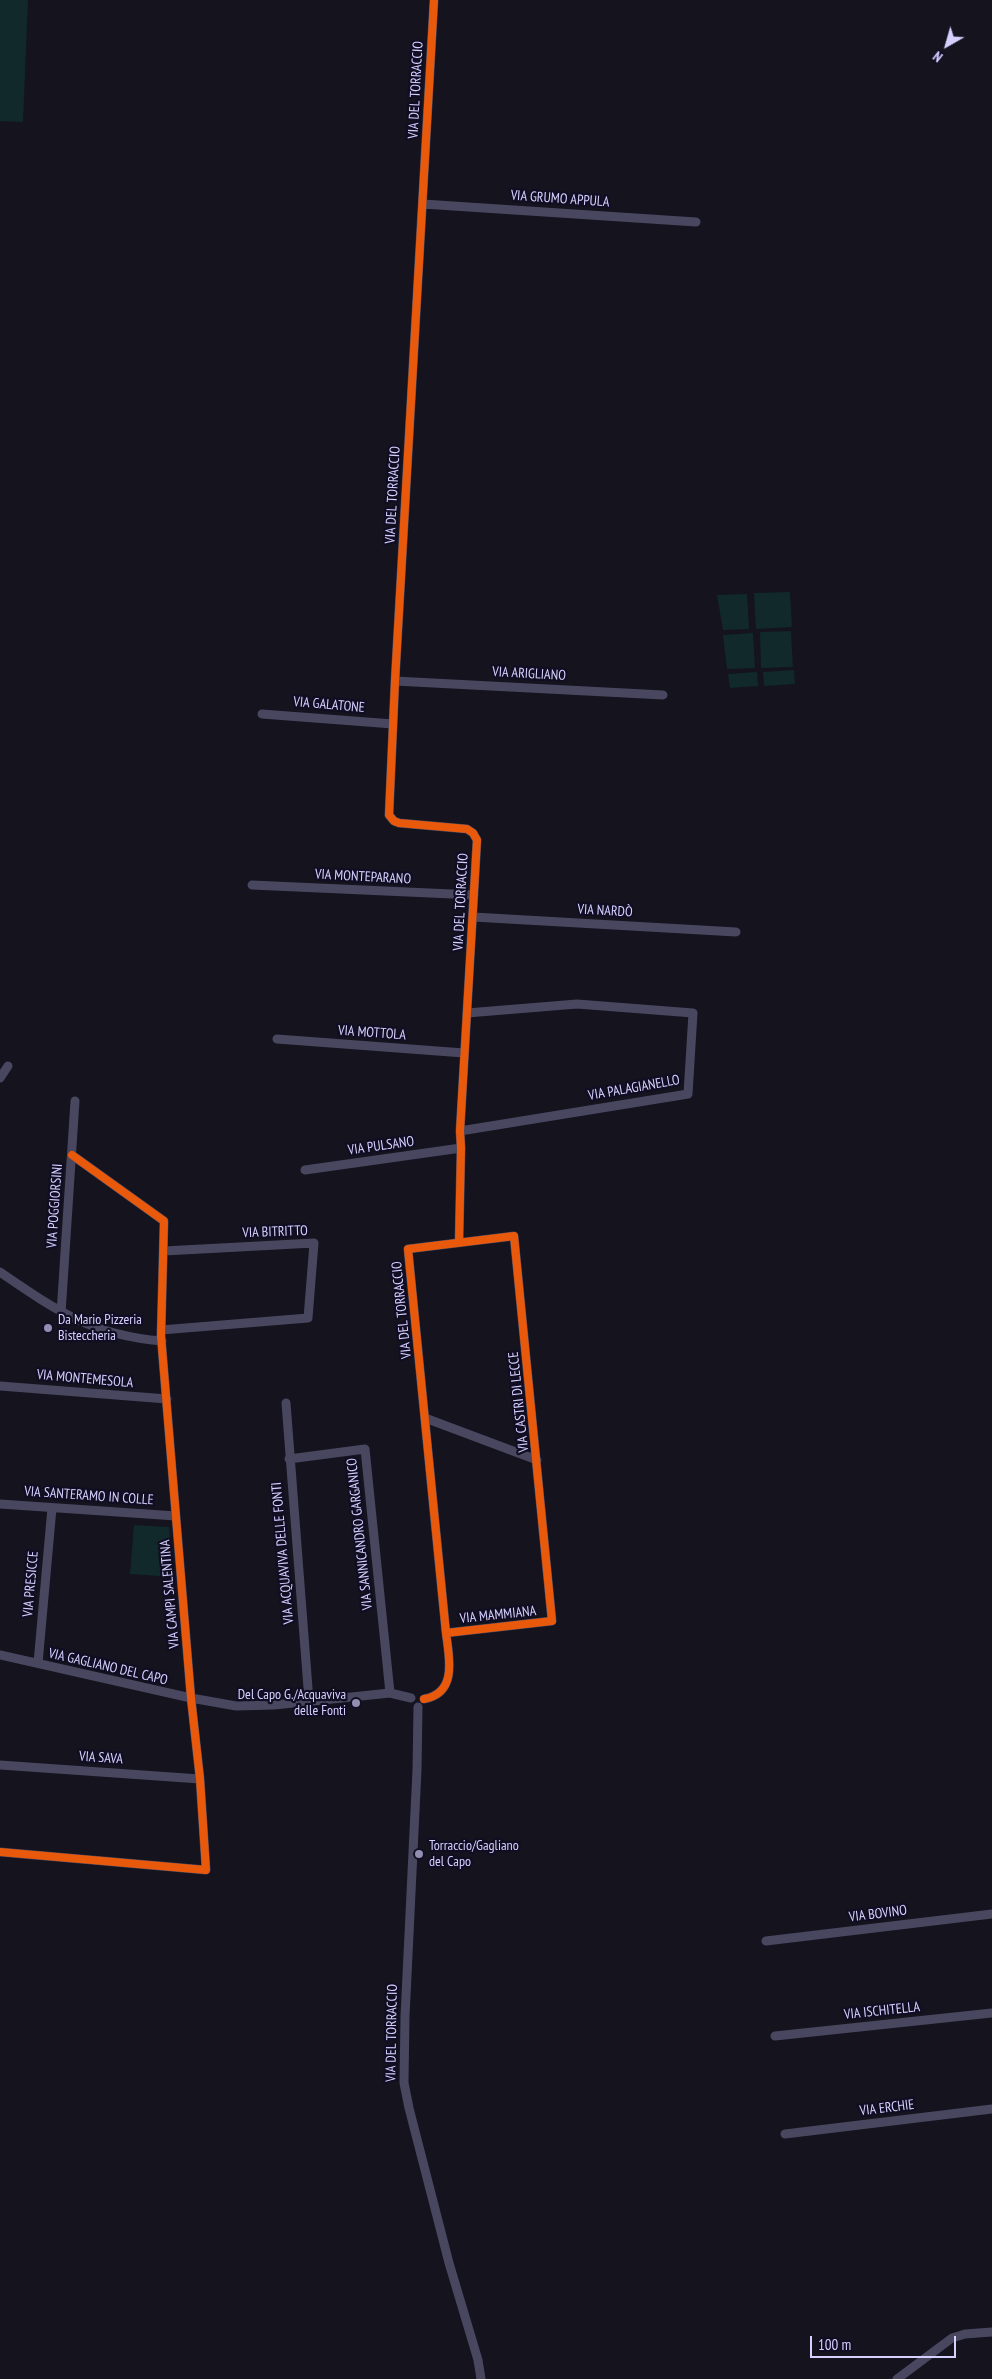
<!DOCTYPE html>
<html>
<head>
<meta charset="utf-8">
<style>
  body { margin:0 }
  #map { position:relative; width:992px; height:2379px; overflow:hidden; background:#14131e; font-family:"PT Sans Narrow",sans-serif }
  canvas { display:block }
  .north { position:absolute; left:922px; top:20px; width:50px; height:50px; -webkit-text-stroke:4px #110e23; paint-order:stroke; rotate:218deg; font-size:14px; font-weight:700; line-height:20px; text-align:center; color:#d5d0ff }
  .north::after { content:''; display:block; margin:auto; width:18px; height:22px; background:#d5d0ff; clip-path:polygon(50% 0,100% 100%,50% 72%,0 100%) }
  .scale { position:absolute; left:810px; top:2336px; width:146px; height:22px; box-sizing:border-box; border:2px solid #d5d0ff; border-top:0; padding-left:6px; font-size:15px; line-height:18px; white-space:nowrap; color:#d5d0ff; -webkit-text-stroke:4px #110e23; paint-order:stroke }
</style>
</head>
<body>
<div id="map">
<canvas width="992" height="2379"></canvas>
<div class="north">N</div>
<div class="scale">100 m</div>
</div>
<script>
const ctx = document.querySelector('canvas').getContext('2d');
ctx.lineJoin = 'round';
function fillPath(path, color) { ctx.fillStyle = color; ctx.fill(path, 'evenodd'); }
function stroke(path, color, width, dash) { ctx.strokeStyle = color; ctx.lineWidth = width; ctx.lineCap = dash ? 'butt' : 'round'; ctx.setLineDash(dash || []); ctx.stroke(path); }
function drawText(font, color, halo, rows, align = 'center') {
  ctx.font = font + ' "PT Sans Narrow",sans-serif'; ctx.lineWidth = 4.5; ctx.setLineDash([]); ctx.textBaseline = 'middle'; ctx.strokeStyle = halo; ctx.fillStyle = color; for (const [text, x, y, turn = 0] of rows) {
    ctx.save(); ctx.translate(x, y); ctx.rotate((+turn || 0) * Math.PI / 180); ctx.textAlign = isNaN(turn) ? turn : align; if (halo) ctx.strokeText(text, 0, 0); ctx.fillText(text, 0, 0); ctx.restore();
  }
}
fillPath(new Path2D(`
  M0,0H28L23,122L0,121Z
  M790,592L792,627L756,629L754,593Z
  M747,594L749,629L723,630L717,595Z
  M791,631L793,667L761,668L760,632Z
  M753,633L755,668L727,669L723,635Z
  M794,670L795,684L764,686L763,672Z
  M757,672L758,686L730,688L728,674Z
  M134,1525L169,1527L174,1577L130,1574Z`), '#11292a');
stroke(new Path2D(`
  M434,0L395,681L389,815L394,821L399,823L467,829L473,833L477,840L460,1131L461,1148L459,1242
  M423,204L696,222
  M395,681L663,695
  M262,714L393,724
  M252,885L474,895
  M473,917L736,932
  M277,1039L464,1053
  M0,1078L8,1066
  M460,1131L688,1094L693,1013L577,1004L467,1013
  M305,1170L461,1148
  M0,1272C57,1311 91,1335 162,1341
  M61,1313L75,1101
  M161,1330L308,1318L314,1243L164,1251
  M0,1386L167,1399
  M286,1403L309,1701
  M425,1418L537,1460
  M289,1459L365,1449L390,1693
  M0,1504L176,1516
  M0,1655L191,1698L236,1706L274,1705L390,1693L411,1698
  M38,1663L52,1508
  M424,1699C458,1693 449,1657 446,1633L408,1249L514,1236L552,1621L446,1633
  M418,1707L417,1770L405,2016L404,2083L409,2108L449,2263L478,2360L481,2379
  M0,1765L200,1779
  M0,1852L206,1870L200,1779L191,1698L161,1336L164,1221L72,1155
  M766,1941L992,1914
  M775,2036L992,2013
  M785,2134L992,2109
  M897,2379L952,2338L965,2334L992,2332`), '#48475f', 9);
stroke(new Path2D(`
  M434,0L395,681L389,815L394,821L399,823L467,829L473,833L477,840L460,1131L461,1148L459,1242
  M424,1699C458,1693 449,1657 446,1633L408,1249L514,1236L552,1621L446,1633
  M0,1852L206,1870L200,1779L191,1698L161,1336L164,1221L72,1155`), '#e8590c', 8);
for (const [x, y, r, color] of [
  [48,1328,5,"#918eb0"],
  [356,1703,5,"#918eb0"],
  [419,1854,5,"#918eb0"]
]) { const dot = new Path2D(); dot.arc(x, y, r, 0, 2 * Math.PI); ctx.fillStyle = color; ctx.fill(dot); stroke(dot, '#110e23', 2); }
drawText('14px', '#d5d0ff', '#110e23', [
  ["VIA DEL TORRACCIO",416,90,-87],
  ["VIA GRUMO APPULA",560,199,4],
  ["VIA DEL TORRACCIO",393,495,-87],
  ["VIA ARIGLIANO",529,674,3],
  ["VIA GALATONE",329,705,5],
  ["VIA MONTEPARANO",363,877,3],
  ["VIA DEL TORRACCIO",461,902,-87],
  ["VIA NARDÒ",605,911,3],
  ["VIA MOTTOLA",372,1033,4],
  ["VIA PALAGIANELLO",634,1088,-10],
  ["VIA PULSANO",381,1146,-8],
  ["VIA POGGIORSINI",55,1206,-86],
  ["VIA BITRITTO",275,1232,-2],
  ["VIA DEL TORRACCIO",402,1310,-96],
  ["VIA MONTEMESOLA",85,1379,5],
  ["VIA CASTRI DI LECCE",519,1402,-96],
  ["VIA SANTERAMO IN COLLE",89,1496,4],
  ["VIA SANNICANDRO GARGANICO",360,1534,-96],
  ["VIA ACQUAVIVA DELLE FONTI",283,1553,-95],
  ["VIA PRESICCE",31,1584,-85],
  ["VIA CAMPI SALENTINA",170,1594,-95],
  ["VIA MAMMIANA",498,1615,-6],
  ["VIA GAGLIANO DEL CAPO",108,1667,13],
  ["VIA SAVA",101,1758,4],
  ["VIA BOVINO",878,1914,-7],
  ["VIA ISCHITELLA",882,2011,-6],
  ["VIA DEL TORRACCIO",392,2033,-89],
  ["VIA ERCHIE",887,2108,-7]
]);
drawText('14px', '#d5d0ff', '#110e23', [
  ["Da Mario Pizzeria",58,1320],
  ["Bisteccheria",58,1336],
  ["Del Capo G./Acquaviva",346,1695,"right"],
  ["delle Fonti",346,1711,"right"],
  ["Torraccio/Gagliano",429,1846],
  ["del Capo",429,1862]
], 'left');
</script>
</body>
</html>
